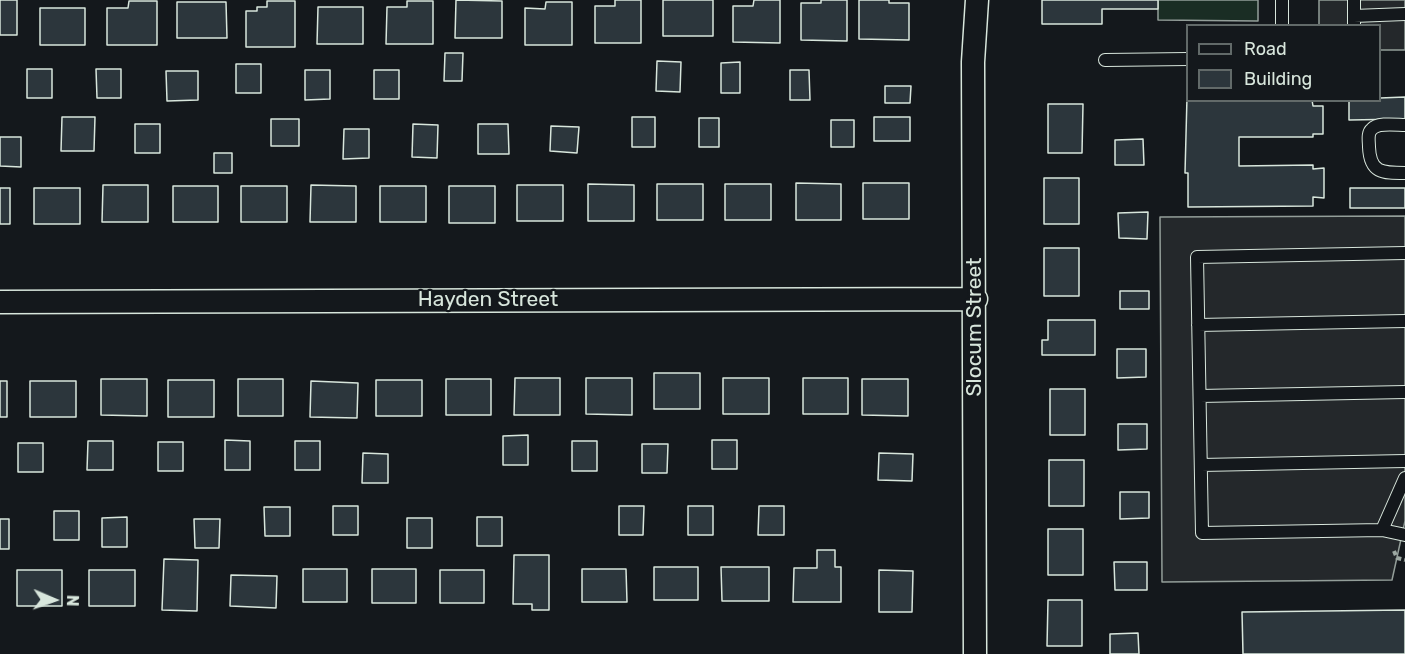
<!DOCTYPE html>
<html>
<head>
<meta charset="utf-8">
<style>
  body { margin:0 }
  #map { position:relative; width:1405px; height:654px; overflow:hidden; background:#14181c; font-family:Rubik,sans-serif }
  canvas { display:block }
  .legend { position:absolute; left:1186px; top:24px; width:195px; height:78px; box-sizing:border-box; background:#14181c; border:2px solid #626a69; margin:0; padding:8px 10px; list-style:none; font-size:18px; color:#d8e6dc }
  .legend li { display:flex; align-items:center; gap:12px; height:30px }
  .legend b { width:30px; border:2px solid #626a69 }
  .north { position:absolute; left:24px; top:570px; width:60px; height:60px; -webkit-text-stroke:4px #14181c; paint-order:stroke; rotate:92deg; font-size:16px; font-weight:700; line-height:24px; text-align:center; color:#d8e6dc }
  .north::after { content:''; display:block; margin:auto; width:21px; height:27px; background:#d8e6dc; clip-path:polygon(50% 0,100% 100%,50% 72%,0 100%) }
</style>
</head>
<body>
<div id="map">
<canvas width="1405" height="654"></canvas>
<ul class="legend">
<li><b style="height:8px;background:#14181c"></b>Road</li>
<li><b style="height:16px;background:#2c363c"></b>Building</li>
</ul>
<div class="north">N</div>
</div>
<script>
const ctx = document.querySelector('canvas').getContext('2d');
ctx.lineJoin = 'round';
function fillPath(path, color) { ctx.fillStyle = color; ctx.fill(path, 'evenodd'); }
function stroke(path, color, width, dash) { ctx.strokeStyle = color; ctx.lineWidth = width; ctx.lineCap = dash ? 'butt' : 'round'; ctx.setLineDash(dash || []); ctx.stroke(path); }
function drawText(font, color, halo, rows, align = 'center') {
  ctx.font = font + ' Rubik,sans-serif'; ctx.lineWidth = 4.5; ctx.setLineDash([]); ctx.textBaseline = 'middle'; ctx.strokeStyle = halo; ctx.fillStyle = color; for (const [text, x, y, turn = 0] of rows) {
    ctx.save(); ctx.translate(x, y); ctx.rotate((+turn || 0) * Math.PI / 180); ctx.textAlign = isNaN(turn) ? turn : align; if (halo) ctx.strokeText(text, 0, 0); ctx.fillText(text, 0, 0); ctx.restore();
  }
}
const green = new Path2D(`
  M1158,0H1258V21L1158,20Z`);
fillPath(green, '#1a2d24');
stroke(green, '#939e99', 1.5);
const parking = new Path2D(`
  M1319,0H1405V50H1380V26L1319,25Z
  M1405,216V521L1392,580L1162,582L1160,217Z`);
fillPath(parking, '#24282b');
stroke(parking, '#939e99', 1.5);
const building = new Path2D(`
  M0,0H17V35H0Z
  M456,0L502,1V38H455Z
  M615,0H641V43H595V6H615Z
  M663,0H713V36H663Z
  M754,0H780V43L733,42V6H753Z
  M821,0H847V41L801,40V3H821Z
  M859,0H889V3H909V40L859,39Z
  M1042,0H1158V9H1102V24H1042Z
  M129,1H157V45H107V8H128Z
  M267,1H295V47H246V11H257V7H267Z
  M407,1H433V44H386L387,7H407Z
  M177,2H226L227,38H177Z
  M546,2H572V45H525V8L545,9Z
  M318,7H363V44H317Z
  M40,8H85V45H40Z
  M445,53H463L462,81H444Z
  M657,61L681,62L680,92L656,91Z
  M740,62V93H721V63Z
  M236,64H261V93H236Z
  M27,69H52V98H27Z
  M96,69H121V98H97Z
  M305,70H330V99L305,100Z
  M374,70H399V99H374Z
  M790,70H809L810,100H790Z
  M166,71H198V100L167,101Z
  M885,86H911L910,103H885Z
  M1187,97L1188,100H1312L1313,106H1323V134H1313V137H1239V166L1313,165V169L1324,168V198L1313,197V206L1188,207V173H1185Z
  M1405,97V119L1349,120V100H1380V98Z
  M1048,104H1083L1082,153H1048Z
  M62,117H95L94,151H61Z
  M632,117H655V147H632Z
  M874,117H910V141H874Z
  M699,118H719V147H699Z
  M271,119H299V146H271Z
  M831,120H854V147H831Z
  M135,124H160V153H135Z
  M413,124L438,125L437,158L412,157Z
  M478,124H508L509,154H478Z
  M551,126L579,127L577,153L550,151Z
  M344,129H369V158L343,159Z
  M0,137H21V167L0,166Z
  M1143,139L1144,165H1115V140Z
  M214,153H232V173H214Z
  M1044,178H1079V224H1044Z
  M796,183L841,184V220H796Z
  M863,183H909V219H863Z
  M588,184L634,185V221H588Z
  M657,184H703V220H657Z
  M725,184H771V220H725Z
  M103,185H148V222H102Z
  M311,185L356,186V222H310Z
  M517,185H563V221H517Z
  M173,186H218V222H173Z
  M241,186H287V222H241Z
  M380,186H426V222H380Z
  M449,186H495V223H449Z
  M0,188H10V224H0Z
  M34,188H80V224H34Z
  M1350,188H1405V208H1350Z
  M1148,212L1147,239L1119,238L1118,213Z
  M1044,248H1079V296H1044Z
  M1120,291H1149V309H1120Z
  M1048,320H1095V355H1042V340H1048Z
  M1117,349H1146V377L1117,378Z
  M654,373H700V409H654Z
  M515,378H560V415H514Z
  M586,378H632V415L586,414Z
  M723,378H769V414H723Z
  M803,378H848V414H803Z
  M101,379H147V416L101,415Z
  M238,379H283V416H238Z
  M446,379H491V415H446Z
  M862,379H908V416L862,415Z
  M168,380H214V417H168Z
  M376,380H422V416H376Z
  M0,381H7V417H0Z
  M30,381H76V417H30Z
  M311,381L358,383L357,418L310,417Z
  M1050,389H1085V435H1050Z
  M1118,424H1147V449L1118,450Z
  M528,435V465H503V436Z
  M225,440L250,441V470H225Z
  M712,440H737V469H712Z
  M88,441H113V470H87Z
  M295,441H320V470H295Z
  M572,441H597V471H572Z
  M158,442H183V471H158Z
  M18,443H43V472H18Z
  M642,444H668L667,473H642Z
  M363,453L388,454V483H362Z
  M879,453L913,454L912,481L878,480Z
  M1049,460H1084V506H1049Z
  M1120,492H1149V518L1120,519Z
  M333,506H358V535H333Z
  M619,506H644L643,535H619Z
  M688,506H713V535H688Z
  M759,506H784V535H758Z
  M264,507H290V536H265Z
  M54,511H79V540H54Z
  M127,517V547H102V518Z
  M477,517H502V546H477Z
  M407,518H432V548H407Z
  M0,519H9V549H0Z
  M194,519H220L219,548H195Z
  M1048,529H1083V575H1048Z
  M817,550H835V567H841V602H793L794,568H817Z
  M514,555H549V610H532V604H513Z
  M164,559L198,560L197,611L162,610Z
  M1114,562H1147V590H1115Z
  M654,567H698V600H654Z
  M721,567H769V601H722Z
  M303,569H347V602H303Z
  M372,569H416V603H372Z
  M582,569H626L627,602H582Z
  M17,570H62V606H17Z
  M89,570H135V606H89Z
  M440,570H484V603H440Z
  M879,570L913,571L912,612H879Z
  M231,575L277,576L276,608L230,606Z
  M1048,600H1082V646H1047Z
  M1405,610V654H1243L1242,612Z
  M1138,633L1139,654H1110V634Z`);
fillPath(building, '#2c363c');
stroke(building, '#d8e6dc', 1.5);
const service = new Path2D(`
  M1282,0V26
  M1354,0V26
  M1354,16L1405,14
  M1105,60L1188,59
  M1405,125C1397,125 1378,122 1372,129C1367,133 1369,141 1369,147C1370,173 1382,173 1405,173
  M1405,253L1197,257L1202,533L1382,530L1405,535
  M1198,325L1405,321
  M1200,396L1405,392
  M1201,465L1405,461
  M1382,530L1405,478`);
const minor = new Path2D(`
  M0,302L976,299
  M975,654L973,62L977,0`);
stroke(service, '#d8e6dc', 14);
stroke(minor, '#d8e6dc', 25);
stroke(new Path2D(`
  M1394,551L1397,558L1405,560`), '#9da8a2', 4, [4.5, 3]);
stroke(service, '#14181c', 12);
stroke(minor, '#14181c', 22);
drawText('21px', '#d8e6dc', '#14181c', [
  ["Hayden Street",488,300],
  ["Slocum Street",975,327,-90]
]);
</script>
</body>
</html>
